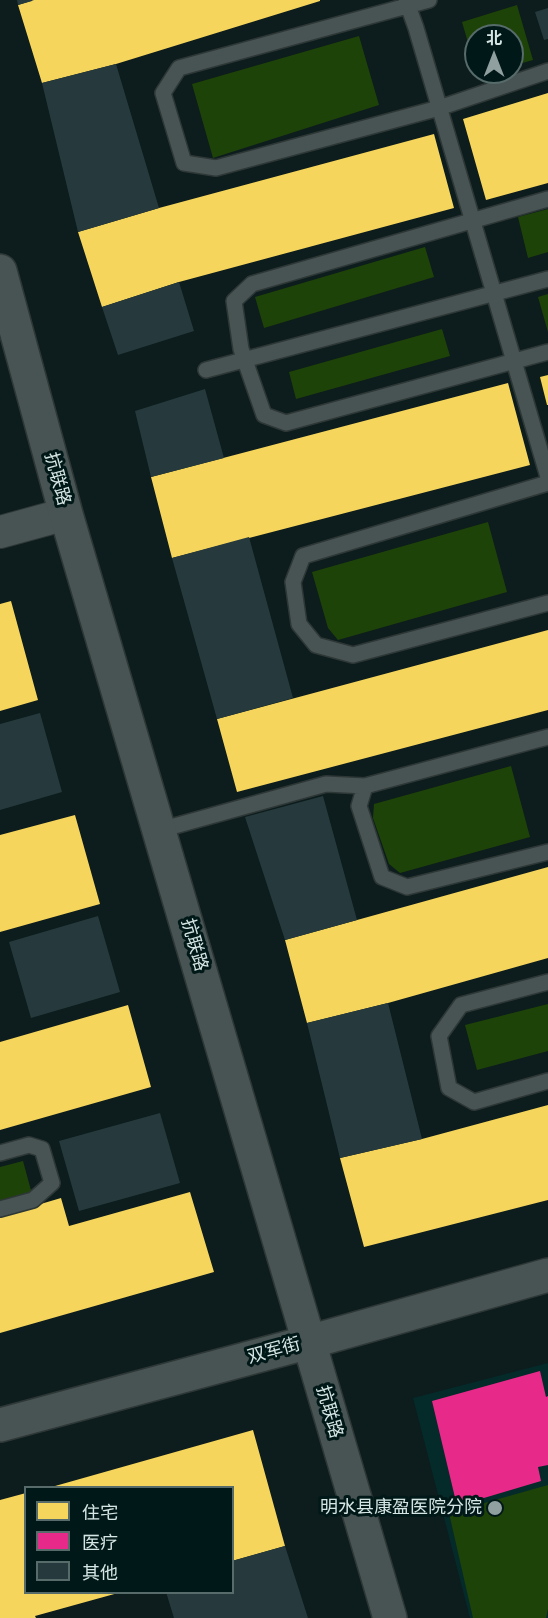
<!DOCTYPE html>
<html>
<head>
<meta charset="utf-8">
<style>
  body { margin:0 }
  #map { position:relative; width:548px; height:1618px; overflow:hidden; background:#0d1c1c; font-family:"Noto Sans","Noto Sans SC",sans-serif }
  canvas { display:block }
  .legend { position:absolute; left:24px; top:1486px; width:210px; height:108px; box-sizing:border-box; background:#001918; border:2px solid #566b6a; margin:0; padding:8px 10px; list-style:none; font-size:18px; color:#d6e6e5 }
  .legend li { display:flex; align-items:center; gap:12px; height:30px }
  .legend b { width:30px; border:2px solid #566b6a }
  .north { position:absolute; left:464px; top:24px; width:60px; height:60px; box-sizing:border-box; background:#001918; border:2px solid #566b6a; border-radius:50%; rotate:0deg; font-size:16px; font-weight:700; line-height:24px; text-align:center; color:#d6e6e5 }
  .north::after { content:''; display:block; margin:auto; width:21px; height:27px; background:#909f9f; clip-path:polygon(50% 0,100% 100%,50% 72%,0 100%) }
</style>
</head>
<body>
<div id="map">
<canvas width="548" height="1618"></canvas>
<ul class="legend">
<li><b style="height:16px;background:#f6d55c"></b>住宅</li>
<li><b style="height:16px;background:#e7298a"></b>医疗</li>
<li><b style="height:16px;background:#263a3d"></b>其他</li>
</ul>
<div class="north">北</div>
</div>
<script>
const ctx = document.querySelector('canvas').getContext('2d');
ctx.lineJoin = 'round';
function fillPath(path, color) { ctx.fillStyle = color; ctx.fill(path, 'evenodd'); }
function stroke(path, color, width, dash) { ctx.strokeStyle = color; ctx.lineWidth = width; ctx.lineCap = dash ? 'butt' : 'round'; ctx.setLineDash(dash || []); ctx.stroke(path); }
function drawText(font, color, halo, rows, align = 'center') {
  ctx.font = font + ' "Noto Sans","Noto Sans SC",sans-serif'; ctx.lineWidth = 6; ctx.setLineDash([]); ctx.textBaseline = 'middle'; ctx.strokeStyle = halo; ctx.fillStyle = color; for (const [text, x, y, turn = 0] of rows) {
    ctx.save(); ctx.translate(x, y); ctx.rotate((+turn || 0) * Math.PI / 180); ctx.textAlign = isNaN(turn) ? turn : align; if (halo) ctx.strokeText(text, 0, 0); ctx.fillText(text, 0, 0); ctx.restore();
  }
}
fillPath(new Path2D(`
  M548,1363V1618H470L413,1398Z`), '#052a2a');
fillPath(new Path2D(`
  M517,5L533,60L512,66V36H476V70L462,22Z
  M359,36L379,105L213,158L192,84Z
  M548,209V252L528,258L518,217Z
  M425,247L434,277L264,328L255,297Z
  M548,294V332L538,297Z
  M442,329L450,356L296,399L289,372Z
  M488,522L507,592L338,640L328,628L312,572Z
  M511,766L530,837L400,873L389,864L373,818L374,804Z
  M548,1004V1051L477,1070L465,1025Z
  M23,1161L32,1194L0,1203V1167Z
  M548,1485V1609L546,1618H473L449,1513Z`), '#1e4308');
fillPath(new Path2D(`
  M34,0H320V1L116,64L42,83L18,5Z
  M548,93V183L486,200L463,119Z
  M434,134L454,208L179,282L102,307L78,232L159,208Z
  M548,375V405H547L540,377Z
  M508,383L530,465L172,558L151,477Z
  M11,601L38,700L0,711V604Z
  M548,630V710L237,792L217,719Z
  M75,815L100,904L0,932V835Z
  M548,867V958L388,1003L307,1023L285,940Z
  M128,1005L151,1087L0,1130V1042Z
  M548,1105V1200L364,1247L340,1158L422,1139Z
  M190,1192L214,1272L0,1333V1216L61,1198L69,1226Z
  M253,1430L285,1546L232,1561V1488H48Z
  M26,1493V1592L118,1593L35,1616L36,1618H0V1500Z`), '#f6d55c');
fillPath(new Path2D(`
  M540,1371L546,1397L548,1396V1465L538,1467L541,1481L457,1506L432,1401Z`), '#e7298a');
fillPath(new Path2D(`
  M17,0H32V1L18,5Z
  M548,8V39L544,40L535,12Z
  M116,64L159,208L78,232L42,83Z
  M179,282L194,331L118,355L102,307Z
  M205,389L224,458L151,477L135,411Z
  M249,537L293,698L217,719L172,558Z
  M40,713L62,792L0,810V724Z
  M323,796L357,920L285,940L245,817Z
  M98,916L120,992L31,1018L9,942Z
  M388,1003L422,1139L340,1158L307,1023Z
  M160,1113L180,1183L79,1211L59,1141Z
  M285,1546L308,1618H174L166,1592H232V1561Z`), '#263a3d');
const service = new Path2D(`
  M406,0L416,28L548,477
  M429,0L179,68L163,93L184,163L216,168L439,108L548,71
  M548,199L252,284L234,301L241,349L264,415L286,423L548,352
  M206,370L548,279
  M548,483L303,556L293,582L299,624L316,645L353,655L548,603
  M548,737L365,786L359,806L382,877L407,887L548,852
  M160,830L326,784L365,786
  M548,982L461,1005L439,1036L449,1088L474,1102L548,1081
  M0,1153L29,1145L42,1149L52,1183L33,1200L0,1209`);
const minor = new Path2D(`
  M0,532L66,514`);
const tertiary = new Path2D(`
  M0,271L66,514L390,1618
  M0,1425L309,1342L548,1275`);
stroke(service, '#2d3736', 18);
stroke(minor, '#2d3736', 34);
stroke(tertiary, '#2d3736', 36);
stroke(service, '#485353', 15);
stroke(minor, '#485353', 32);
stroke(tertiary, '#485353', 33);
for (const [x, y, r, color] of [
  [495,1508,8,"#909f9f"]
]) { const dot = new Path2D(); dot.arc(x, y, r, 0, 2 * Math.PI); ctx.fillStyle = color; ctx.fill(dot); stroke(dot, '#001918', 2); }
drawText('18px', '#d6e6e5', '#001918', [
  ["抗联路",57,479,75],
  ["抗联路",194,945,74],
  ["双军街",274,1351,-15],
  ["抗联路",329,1412,74]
]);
drawText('18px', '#d6e6e5', '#001918', [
  ["明水县康盈医院分院",482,1508]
], 'right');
</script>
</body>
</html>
